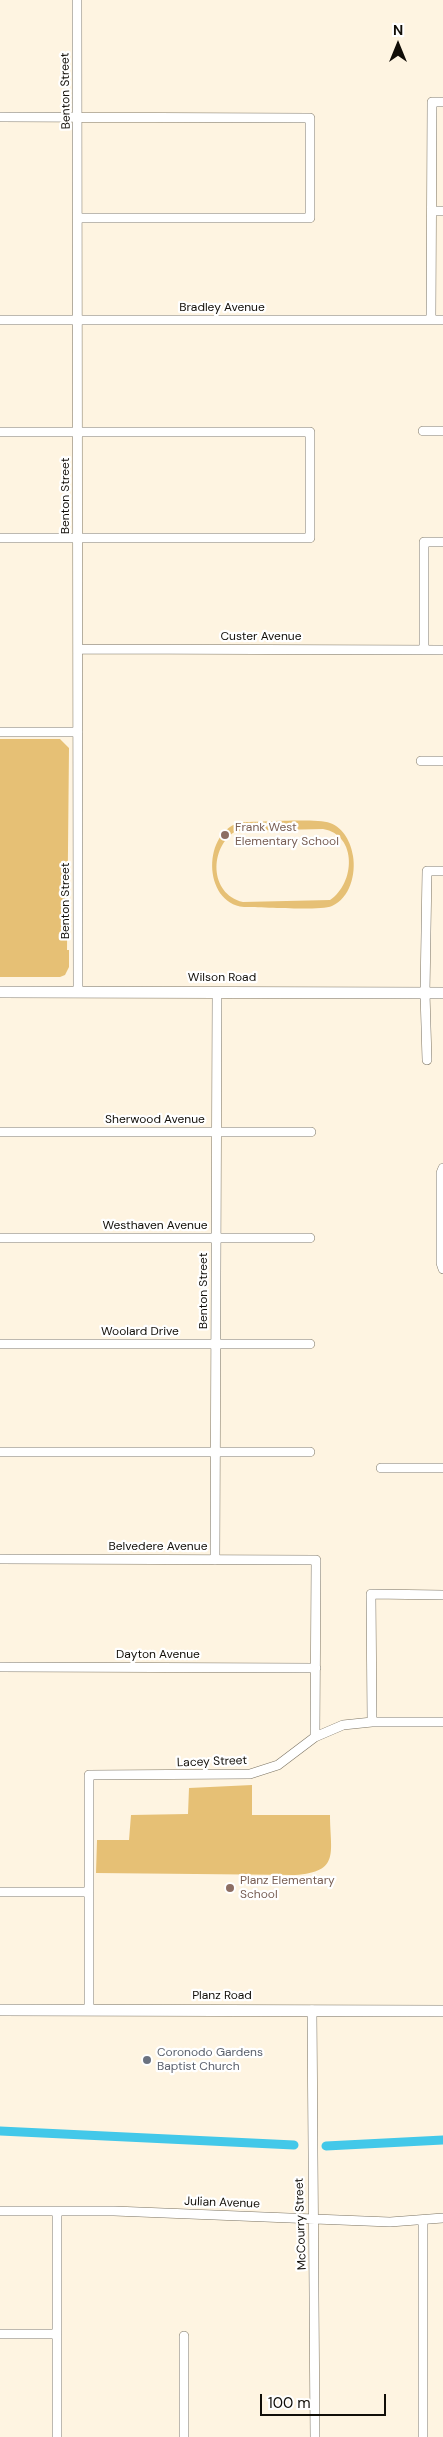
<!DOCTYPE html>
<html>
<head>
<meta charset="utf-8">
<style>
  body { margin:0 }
  #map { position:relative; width:443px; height:2437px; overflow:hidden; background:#fef4e1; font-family:"DM Sans",sans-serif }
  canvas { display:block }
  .north { position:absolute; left:373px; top:20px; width:50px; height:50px; -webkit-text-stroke:4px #fff; paint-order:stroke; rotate:0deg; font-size:14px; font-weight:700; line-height:20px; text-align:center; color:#110e08 }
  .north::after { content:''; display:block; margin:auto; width:18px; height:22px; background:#110e08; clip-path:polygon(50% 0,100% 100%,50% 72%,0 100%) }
  .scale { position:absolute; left:260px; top:2394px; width:126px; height:22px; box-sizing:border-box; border:2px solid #110e08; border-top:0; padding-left:6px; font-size:15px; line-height:18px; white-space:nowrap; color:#110e08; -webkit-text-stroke:4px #fff; paint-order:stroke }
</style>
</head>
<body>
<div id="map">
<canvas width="443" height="2437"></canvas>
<div class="north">N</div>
<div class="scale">100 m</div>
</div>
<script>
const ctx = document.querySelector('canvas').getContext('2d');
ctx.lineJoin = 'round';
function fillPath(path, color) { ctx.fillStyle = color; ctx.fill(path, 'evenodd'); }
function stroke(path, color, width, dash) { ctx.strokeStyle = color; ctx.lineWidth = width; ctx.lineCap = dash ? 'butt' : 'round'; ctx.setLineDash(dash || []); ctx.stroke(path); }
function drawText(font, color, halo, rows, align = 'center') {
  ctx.font = font + ' "DM Sans",sans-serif'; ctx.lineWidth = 4.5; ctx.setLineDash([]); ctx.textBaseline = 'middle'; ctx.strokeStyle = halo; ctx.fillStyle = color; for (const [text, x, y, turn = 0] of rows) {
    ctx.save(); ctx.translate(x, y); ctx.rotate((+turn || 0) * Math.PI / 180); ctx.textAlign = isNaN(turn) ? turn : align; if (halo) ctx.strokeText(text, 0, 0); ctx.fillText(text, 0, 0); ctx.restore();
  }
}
fillPath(new Path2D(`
  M0,739H60L69,748L67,950H69V967L65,975L60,977H0Z
  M242,822C261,822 316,818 330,823C344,828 351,843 353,856C356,874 350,898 332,906C320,911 261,907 244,907C202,903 202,830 242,822ZM323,829C358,835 355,884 330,900L243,902C209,894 209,847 236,831Z
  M252,1785V1815H330C330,1852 341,1872 295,1875L96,1873L97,1840H129L131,1815L188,1814L189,1788Z`), '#e6c075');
stroke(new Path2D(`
  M0,2131L294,2145
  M326,2146L443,2140`), '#43c8e9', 9);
const minor = new Path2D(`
  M77,0L78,992
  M0,117L310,118V218H79
  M432,211H443
  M0,320H443
  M431,320L432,102H443
  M423,431H443
  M0,432H310V538H0
  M78,649L443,650
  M424,650V542H443
  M0,732H78
  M421,761H443
  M427,1060L425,993L427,871H443
  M0,1132H311
  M443,1168L441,1173V1263L443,1269
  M0,1238H310
  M0,1344H310
  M0,1452H310
  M381,1468H443
  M0,1559L316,1560L315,1737
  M215,1560L217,992
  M0,1667L316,1668
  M372,1722L371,1594L443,1595
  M0,1892H89
  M89,2010V1775L250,1774L278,1765L315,1737L343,1725L372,1722H443
  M312,2010L315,2437
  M0,2211H114L390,2222L443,2218
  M0,2334H57
  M184,2336V2437
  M57,2437V2211
  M423,2437V2220`);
const tertiary = new Path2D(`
  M0,992L443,993
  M0,2010L443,2011`);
stroke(minor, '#7b7362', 10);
stroke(tertiary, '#7b7362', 12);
stroke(minor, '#fff', 9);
stroke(tertiary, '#fff', 11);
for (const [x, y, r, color] of [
  [225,835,5,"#8d6e63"],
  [230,1888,5,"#8d6e63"],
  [147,2060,5,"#6b7280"]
]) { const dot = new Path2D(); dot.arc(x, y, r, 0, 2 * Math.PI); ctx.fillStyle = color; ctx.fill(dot); stroke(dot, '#fff', 2); }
drawText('12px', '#110e08', '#fff', [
  ["Benton Street",66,91,-91],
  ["Bradley Avenue",222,308],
  ["Benton Street",66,496,-90],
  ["Custer Avenue",261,637],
  ["Benton Street",66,901,-90],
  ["Wilson Road",222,978],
  ["Sherwood Avenue",155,1120],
  ["Westhaven Avenue",155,1226],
  ["Benton Street",204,1291,-90],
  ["Woolard Drive",140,1332],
  ["Belvedere Avenue",158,1547],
  ["Dayton Avenue",158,1655],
  ["Lacey Street",212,1762,-2],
  ["Planz Road",222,1996],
  ["Julian Avenue",222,2203,2],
  ["McCourry Street",301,2224,-92]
]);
drawText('12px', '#785e54', '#fff', [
  ["Frank West",235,828],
  ["Elementary School",235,842],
  ["Planz Elementary",240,1881],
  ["School",240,1895]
], 'left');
drawText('12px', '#5b616d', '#fff', [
  ["Coronodo Gardens",157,2053],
  ["Baptist Church",157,2067]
], 'left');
</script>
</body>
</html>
